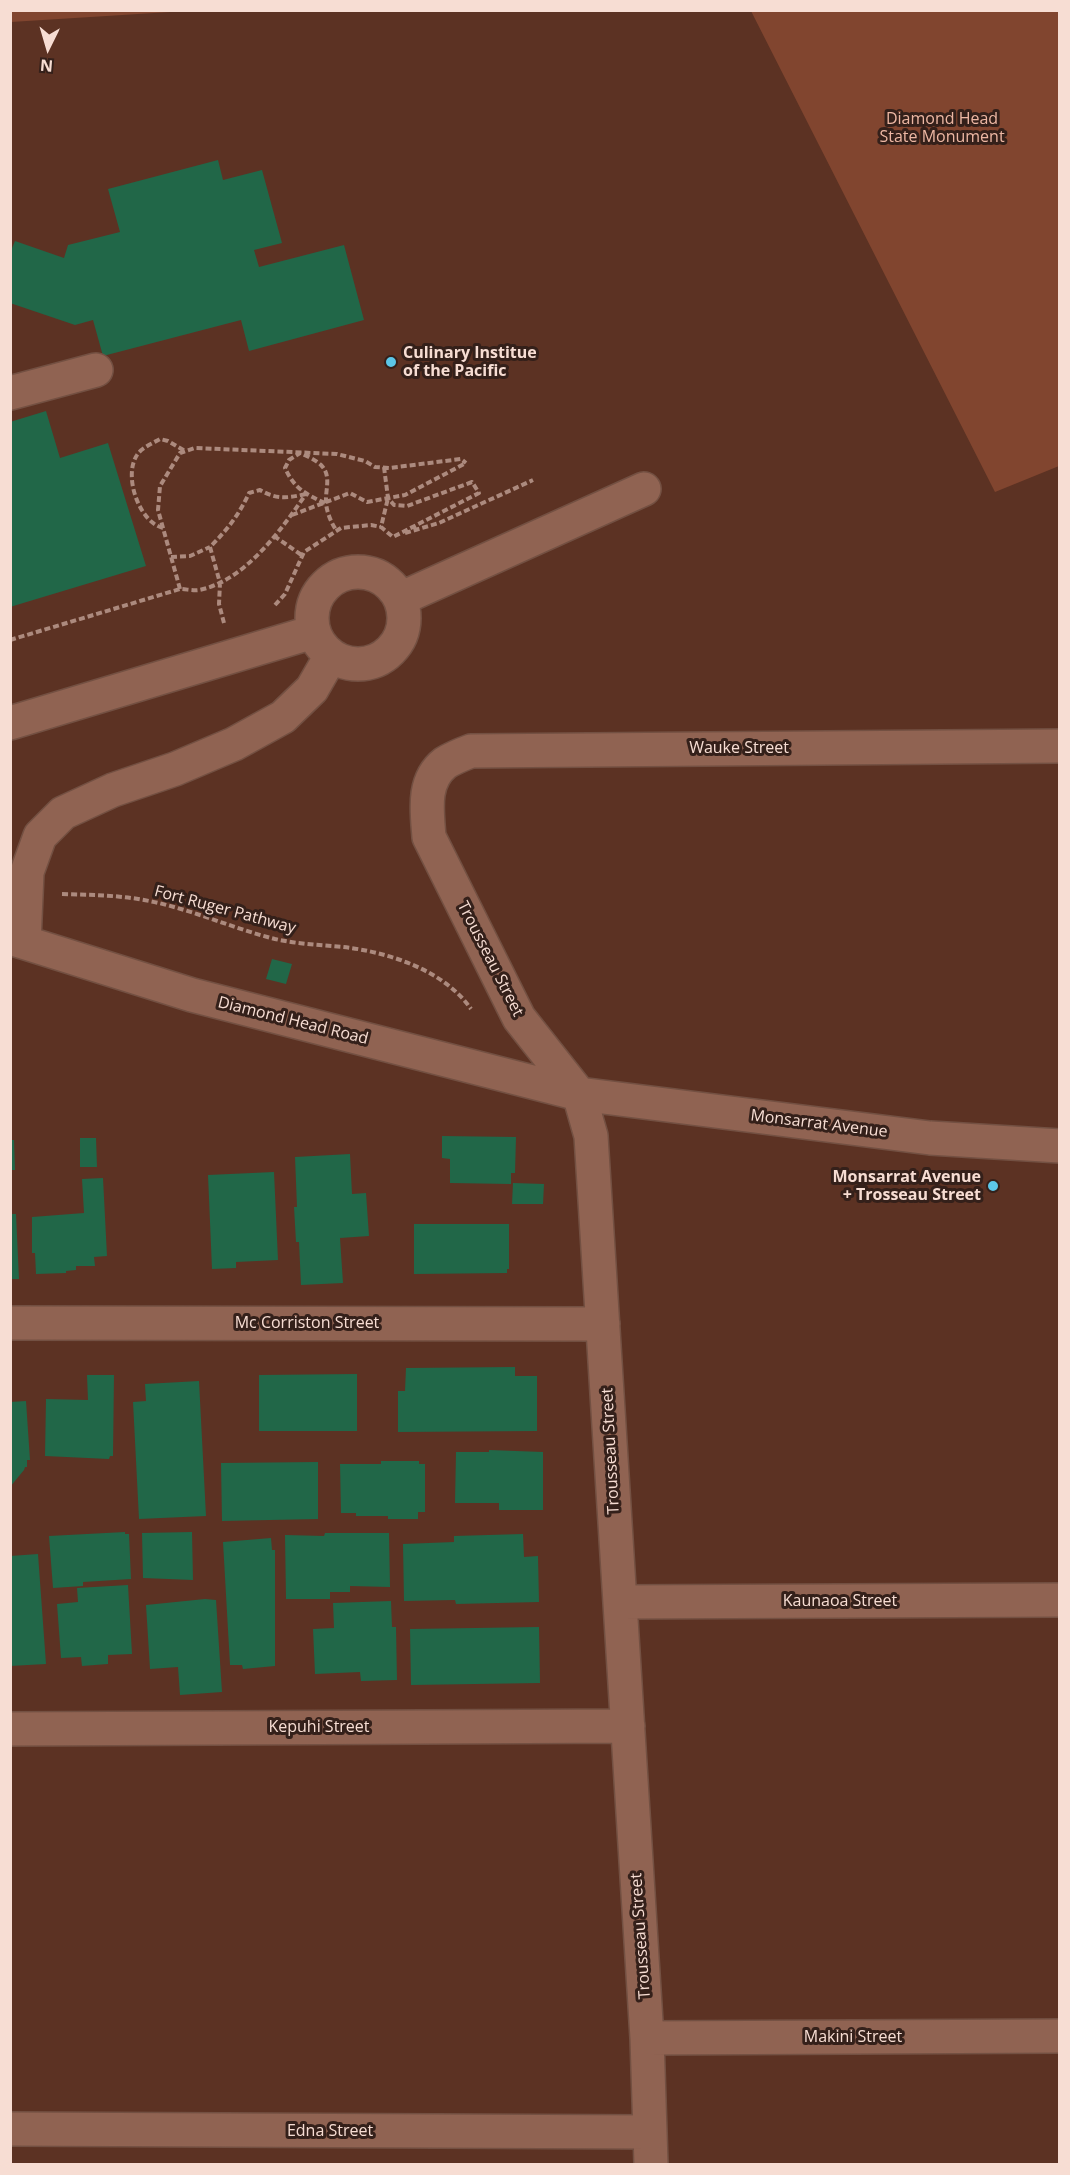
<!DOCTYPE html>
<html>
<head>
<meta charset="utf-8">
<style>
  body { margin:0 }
  #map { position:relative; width:1070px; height:2175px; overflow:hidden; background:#5c3223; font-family:"Open Sans",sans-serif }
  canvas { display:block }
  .frame { position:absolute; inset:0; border:12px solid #f7ddd3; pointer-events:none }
  .north { position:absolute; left:18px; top:18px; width:60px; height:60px; -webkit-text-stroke:4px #34201a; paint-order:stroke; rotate:185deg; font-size:16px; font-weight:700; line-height:24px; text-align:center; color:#f7ddd3 }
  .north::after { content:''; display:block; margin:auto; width:21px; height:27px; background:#f7ddd3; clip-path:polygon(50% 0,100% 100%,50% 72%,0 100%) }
</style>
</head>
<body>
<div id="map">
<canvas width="1070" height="2175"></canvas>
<div class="frame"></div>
<div class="north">N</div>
</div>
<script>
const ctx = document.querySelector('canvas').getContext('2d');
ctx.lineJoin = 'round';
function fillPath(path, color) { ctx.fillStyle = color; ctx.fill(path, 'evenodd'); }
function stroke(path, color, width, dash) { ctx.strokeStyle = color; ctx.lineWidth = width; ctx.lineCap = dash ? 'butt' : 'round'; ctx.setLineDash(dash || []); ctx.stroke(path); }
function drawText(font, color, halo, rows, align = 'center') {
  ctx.font = font + ' "Open Sans",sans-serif'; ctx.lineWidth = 6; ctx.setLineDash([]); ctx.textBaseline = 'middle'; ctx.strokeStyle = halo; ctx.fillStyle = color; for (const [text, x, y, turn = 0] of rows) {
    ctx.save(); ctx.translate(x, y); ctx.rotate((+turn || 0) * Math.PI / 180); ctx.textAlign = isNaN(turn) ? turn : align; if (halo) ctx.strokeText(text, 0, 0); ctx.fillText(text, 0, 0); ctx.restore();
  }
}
fillPath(new Path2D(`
  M11,10H186V11L11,22Z
  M751,11H1059V466L995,492Z`), '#81452f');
fillPath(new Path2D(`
  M218,160L223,180L262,170L282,243L254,250L259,267L344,245L364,320L249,351L241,320L103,356L93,320L75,325L10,303V253L15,241L64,258L68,245L120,232L108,189Z
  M46,411L60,458L108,443L146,566L10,607V422Z
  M272,959L292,964L286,984L266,979Z
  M442,1136L516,1137L515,1173H511V1184L450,1183V1159L442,1158Z
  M80,1138H96L97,1167H80Z
  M10,1140H14L15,1170H10Z
  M350,1154L352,1194L366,1193L369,1236L340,1238L343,1283L301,1285L299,1242H296L294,1207H297L295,1157Z
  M274,1172L278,1260L236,1262V1268L212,1269L208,1175Z
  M103,1178L107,1256L94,1257L95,1266H76V1270L66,1271V1273L36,1274L35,1253H32V1217L84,1213L82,1179Z
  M513,1183L544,1184L543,1204H512Z
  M10,1214H16L19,1279H10Z
  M414,1224H509V1269H507V1273L414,1274Z
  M515,1367V1376H537V1431L398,1432V1391H405L406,1368Z
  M357,1374V1431H259V1375Z
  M87,1375H114L113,1456H110L109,1459L45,1456L46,1399L88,1400Z
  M199,1381L206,1516L139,1519L133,1402L146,1401L145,1384Z
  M26,1401L30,1460H27V1467H25L24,1470L10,1487V1402Z
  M489,1450L543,1452V1510H499V1503H455L456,1452H489Z
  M381,1461H419V1464H425V1512H418V1519H388V1516H356V1513H341L340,1464H381Z
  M318,1462V1519L222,1521L221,1463Z
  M125,1532V1534H129L131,1579L83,1582V1586L53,1588L49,1536Z
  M192,1532L193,1580L143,1578L142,1533Z
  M325,1533H389L390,1587L350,1586V1592H330V1599H286L285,1535L324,1536Z
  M523,1534L524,1557L538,1556L539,1602L456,1604L455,1600L404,1601L403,1544L454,1542V1536Z
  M271,1538L272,1550H275V1666L243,1669L242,1665H230L223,1542Z
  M38,1554L46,1664L10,1666V1556Z
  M128,1585L132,1654L108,1655V1664L82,1666L81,1657L61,1658L57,1604L78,1602L77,1588Z
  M205,1599L216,1600L222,1692L180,1695L178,1667L150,1669L146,1605Z
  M391,1601L392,1627H396L397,1680L361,1681L360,1672L315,1674L313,1629L334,1628L333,1603Z
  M539,1627L540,1683L411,1685L410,1629Z`), '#216748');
const minor = new Path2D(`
  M10,393L96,370
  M312 618a46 46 0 1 1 92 0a46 46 0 1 1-92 0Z
  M400,599L644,489
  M10,723L313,632
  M10,938L192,995L579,1094L930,1138L1060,1146
  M24,942L27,872L40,836L63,813L113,790L175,769L234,744L283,717L312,689L331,656
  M10,1323L603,1324
  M620,1602L1060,1600
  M10,1729L628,1726
  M647,2038L1060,2036
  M10,2129L649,2132
  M651,2164L647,2038L591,1136L579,1094L519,1018L429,837C427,811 422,781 445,763C453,758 463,754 471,751L1060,746`);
stroke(minor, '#735042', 36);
stroke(new Path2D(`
  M384,467L388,498L394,505L407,506L472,482L479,493L393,537L381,527L388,498
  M325,503C305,494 294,488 285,468L289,460L300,453C307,456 316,460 321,465C332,476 325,490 326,503C327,513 331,522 336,530
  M292,515L350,493L367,502L405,495L466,463
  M163,528C139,522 123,476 137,455C141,448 153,443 160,439L168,441L185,451
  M405,533L439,523L533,480
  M274,536L303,556
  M171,557L190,556L210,547
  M180,589L158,510L160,486L180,453L195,448L337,454L365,461L375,467L389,468L461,459L466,463
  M275,605L285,594L304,552L341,528L371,525L381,527
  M224,623L219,604L220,583L210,547C227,530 239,515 249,493L260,490C277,500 288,498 306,494
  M10,640L180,589C186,589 193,591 199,590C245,581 281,530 306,494
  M62,894C90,895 117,895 144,900C189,908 231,928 275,939C297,944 320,945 343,947C388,952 444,970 471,1009`), '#ac8a7e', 4, [6, 3]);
stroke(minor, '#906352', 33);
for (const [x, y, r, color] of [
  [391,362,6,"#5cc7e8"],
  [993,1186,6,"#5cc7e8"]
]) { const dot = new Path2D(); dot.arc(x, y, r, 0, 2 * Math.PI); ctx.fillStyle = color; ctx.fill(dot); stroke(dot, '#34201a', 2); }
drawText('16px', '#edb7a3', '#34201a', [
  ["Diamond Head",942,119],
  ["State Monument",942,137]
]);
drawText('bold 16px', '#f7ddd3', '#34201a', [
  ["Culinary Institue",403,353],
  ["of the Pacific",403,371],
  ["Monsarrat Avenue",981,1177,"right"],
  ["+ Trosseau Street",981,1195,"right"]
], 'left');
drawText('16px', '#f7ddd3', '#34201a', [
  ["Wauke Street",739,748],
  ["Fort Ruger Pathway",225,910,15],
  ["Trousseau Street",490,959,63],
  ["Diamond Head Road",293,1021,14],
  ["Monsarrat Avenue",819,1124,7],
  ["Mc Corriston Street",307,1323],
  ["Trousseau Street",611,1451,-93],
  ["Kaunaoa Street",840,1601],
  ["Kepuhi Street",319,1727],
  ["Trousseau Street",641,1936,-94],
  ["Makini Street",853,2037],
  ["Edna Street",330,2131]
]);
</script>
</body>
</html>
